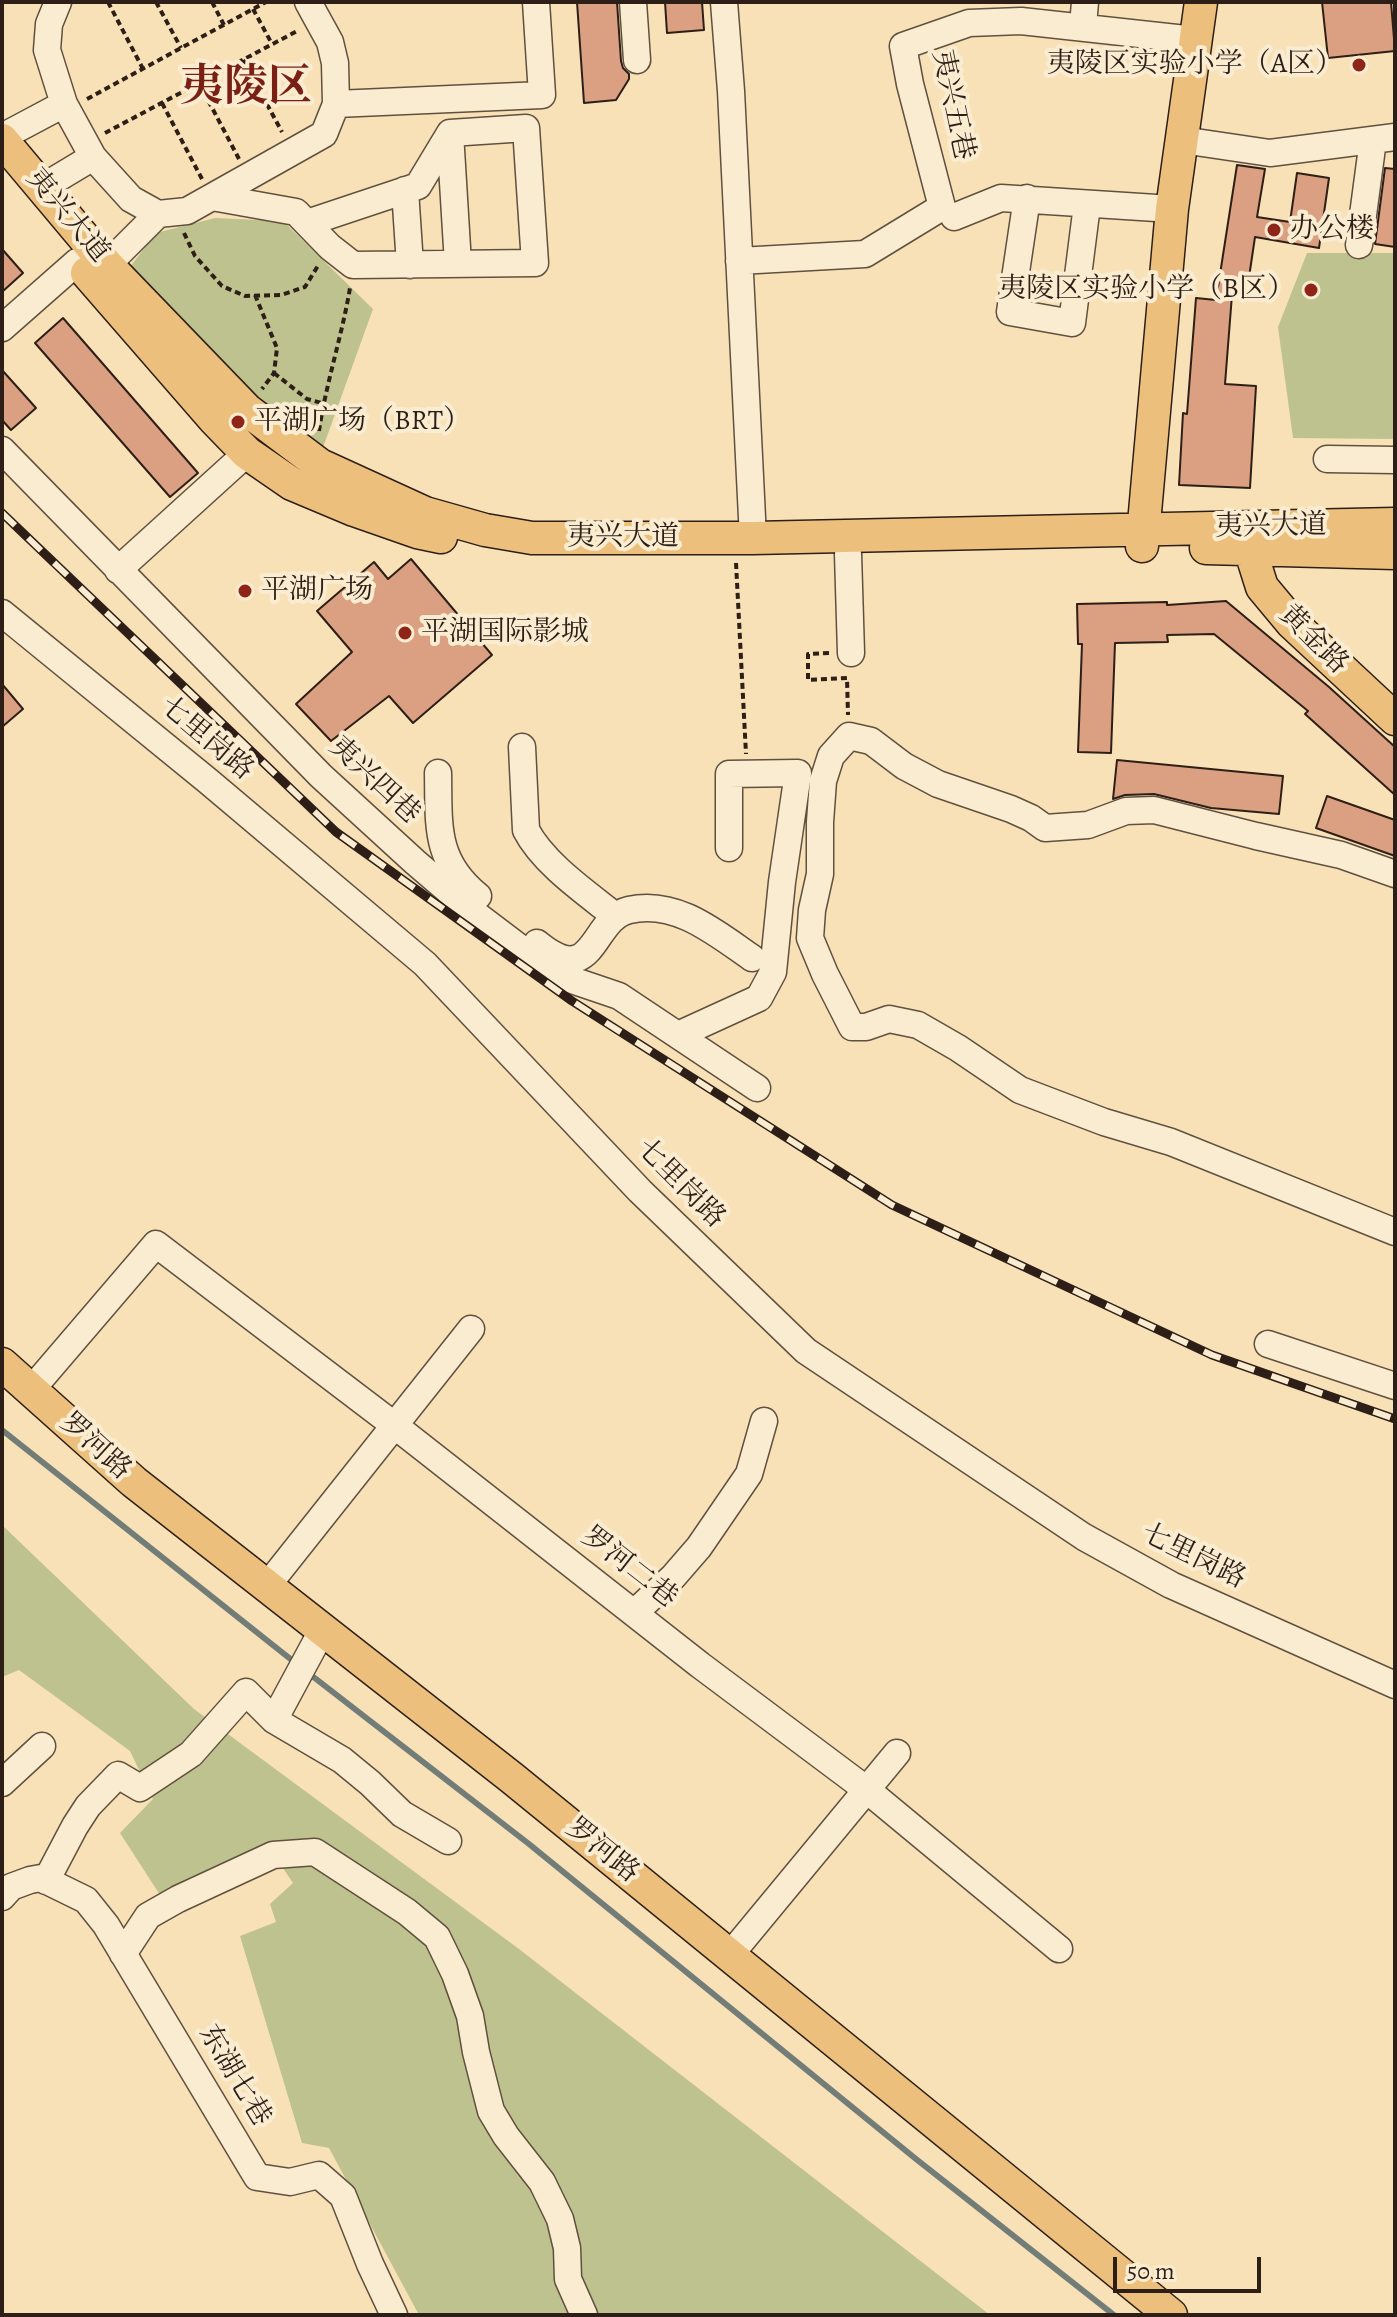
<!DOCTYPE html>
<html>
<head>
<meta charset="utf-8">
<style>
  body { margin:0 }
  #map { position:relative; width:1397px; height:2317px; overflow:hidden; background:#f8e1b7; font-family:Alegreya,serif }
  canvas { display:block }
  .frame { position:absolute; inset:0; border:4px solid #2d1f17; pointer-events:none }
  .scale { position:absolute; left:1113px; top:2257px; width:148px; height:36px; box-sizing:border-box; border:4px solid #2d1f17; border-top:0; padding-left:10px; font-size:24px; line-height:28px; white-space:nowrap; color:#2d1f17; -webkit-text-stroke:6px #faecd0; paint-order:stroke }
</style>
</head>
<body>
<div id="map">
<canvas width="1397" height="2317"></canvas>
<div class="frame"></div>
<div class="scale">50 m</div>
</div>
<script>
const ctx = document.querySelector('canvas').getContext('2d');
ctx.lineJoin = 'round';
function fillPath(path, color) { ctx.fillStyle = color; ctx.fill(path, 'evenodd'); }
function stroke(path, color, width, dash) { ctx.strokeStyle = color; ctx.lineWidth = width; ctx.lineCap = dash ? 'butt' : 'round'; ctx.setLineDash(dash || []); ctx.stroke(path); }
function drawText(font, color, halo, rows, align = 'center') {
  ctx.font = font + ' Alegreya,"Noto Serif SC",serif'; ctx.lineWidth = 8; ctx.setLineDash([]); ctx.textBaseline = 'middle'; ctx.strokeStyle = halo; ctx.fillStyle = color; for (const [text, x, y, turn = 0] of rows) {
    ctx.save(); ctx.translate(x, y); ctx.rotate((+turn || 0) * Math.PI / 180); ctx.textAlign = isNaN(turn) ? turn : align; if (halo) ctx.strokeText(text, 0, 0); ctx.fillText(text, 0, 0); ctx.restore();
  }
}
fillPath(new Path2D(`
  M215,218L283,221L373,309L321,453L245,394L126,272L156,233Z
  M1307,253H1395V439L1293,438L1278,327Z
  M2,1525L194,1709L519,1949L990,2315H419L329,2148L302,2143L240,1936L276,1922L270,1904L293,1883L268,1846L160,1895L120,1833L153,1799L130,1751L19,1670L2,1677Z`), '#bec28e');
stroke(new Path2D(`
  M2,1430L298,1665
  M307,1672L529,1844L916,2159L1114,2315`), '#737d78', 6);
const building = new Path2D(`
  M577,2H617L621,61L623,68L629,74V79L616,100L584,103Z
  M665,2H702L704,30L667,33Z
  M1322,2H1391L1395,51L1328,58Z
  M1237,165L1265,169L1257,217L1290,222L1297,173L1329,178L1319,248L1255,237L1248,284L1233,282L1225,384L1256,386L1250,488L1179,485L1183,413L1187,414L1196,298L1216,300Z
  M1385,168L1395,169V247L1375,244Z
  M2,249L23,273L2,292Z
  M63,318L198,473L170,497L35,343Z
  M2,370L36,408L11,430L2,420Z
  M411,559L492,655L413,723L389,696L331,741L296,704L352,652L317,611L374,562L388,579Z
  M1226,601L1329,687L1395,747V795L1305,714L1308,711L1214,634L1167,635L1168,642L1115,643L1111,753L1078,752L1082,644H1078L1077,604L1167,602V605Z
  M2,684L23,709L2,727Z
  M1117,760L1283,776L1279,814L1211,808L1154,794L1125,795L1113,799Z
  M1327,796L1395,820V856L1316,828Z`);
fillPath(building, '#db9f81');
stroke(building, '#2d1f17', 2);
const minor = new Path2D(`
  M58,2L49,24L47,50L64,104L93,157L131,199L158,214L187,211L324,134L336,104L335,63L330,42L308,2
  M633,2L637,60
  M724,2L731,91L753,538
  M1083,26L1085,2
  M336,104L542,95L536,2
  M450,133L458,264
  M2,137L64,104
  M1182,140L1270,153L1395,137
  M43,187L93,157
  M405,190L410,265
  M212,197L296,212L330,247L353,265L535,263L526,128L450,133L418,186L307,223
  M1027,198L1010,312L1072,323L1087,205
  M954,217L1001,198L1172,209
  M1359,245L1373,140
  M739,261L865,254L942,207L910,84L903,46L969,23L1021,21L1195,40
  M107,265L158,214
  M2,328L77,262
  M2,450L321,776L415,862L478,916L544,966L563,977L619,996L757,1088
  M1327,459L1395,460
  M848,554L851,653
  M118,570L247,453
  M2,613L208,781L425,964L640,1191L806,1351L1084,1537L1171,1585L1395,1685
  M522,747L526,830C543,863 585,892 614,915
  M438,773C439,825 434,860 478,896
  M1395,874L1341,855L1256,836L1154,810L1126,811L1088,825L1045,828L1031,818L1011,809L938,784L904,766L871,741L849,736L831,756L823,781L820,822V874L812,910L810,938L825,974L852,1027H866L889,1019L918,1025L958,1048L1020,1090L1104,1122L1171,1142L1395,1232
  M537,943C596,991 590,919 629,910C676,899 716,933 752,958
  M678,1035L759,998L773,972L782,882L798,773L729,774V848
  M1268,1344L1395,1386
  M31,1390L156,1244L394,1425L700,1665L867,1790L1059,1949
  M267,1586L471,1329
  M634,1613L673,1577L699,1547L749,1474L764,1421
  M274,1720L323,1629
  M2,1783L42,1746
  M46,1881L75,1826L88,1806L118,1775L140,1788L191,1754L246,1692L274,1720L342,1760L370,1783L402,1814L448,1841
  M2,1897L11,1887L30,1880L41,1878L86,1900L106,1925L257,2177L290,2182L319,2175L343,2196L370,2264L394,2315
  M123,1954L148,1916L178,1899L273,1855L315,1852L407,1912L437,1937L455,1974L470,2016L476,2052L491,2111L506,2136L542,2182L560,2219L567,2248L568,2279L584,2315
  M730,1955L897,1753`);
const major = new Path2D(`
  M2,140L107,265L247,410L320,465L425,513L485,530L532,538H753L1395,524
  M87,273L214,419L247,453L292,484L354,510L417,532L441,537
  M1142,546L1172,209L1201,2
  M1206,548L1395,553
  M1250,549L1262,587L1292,623L1395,719
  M2,1364L134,1482L512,1778L1171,2315`);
stroke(minor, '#60503f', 29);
stroke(major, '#2d1f17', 35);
stroke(new Path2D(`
  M108,2L143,69
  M156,2L181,48
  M212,2L224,25
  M253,9L272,44
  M243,60L282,132
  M199,83L239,159
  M87,99L266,2
  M162,103L202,179
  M105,133L299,30
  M184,233L195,256L222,286L245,296L281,295L305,287L319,264
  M255,295L277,348L274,373L262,389
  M274,373L307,399L322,403
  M319,431C326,383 342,336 350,288
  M736,563L746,754
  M829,653L808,654V680L847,678L848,715`), '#2d1f17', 4, [6, 4]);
stroke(minor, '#faecd0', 26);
stroke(major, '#ecc07c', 32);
const rail = new Path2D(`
  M2,513L336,832L572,1001L892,1205L1212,1355L1395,1419`);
stroke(rail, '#2d1f17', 9);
stroke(rail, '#faecd0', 6, [18]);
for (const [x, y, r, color] of [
  [1359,65,8,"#8f2418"],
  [1274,230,8,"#8f2418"],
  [1311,290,8,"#8f2418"],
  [238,422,8,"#8f2418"],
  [245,591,8,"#8f2418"],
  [405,633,8,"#8f2418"]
]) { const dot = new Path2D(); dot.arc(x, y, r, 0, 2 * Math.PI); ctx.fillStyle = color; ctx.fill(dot); stroke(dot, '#faecd0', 3); }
drawText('28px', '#2d1f17', '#faecd0', [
  ["夷陵区实验小学（A区）",1343,65,"right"],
  ["办公楼",1290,230],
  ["夷陵区实验小学（B区）",1295,290,"right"],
  ["平湖广场（BRT）",254,422],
  ["平湖广场",261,591],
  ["平湖国际影城",421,633]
], 'left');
drawText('28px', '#2d1f17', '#faecd0', [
  ["夷兴五巷",952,105,78],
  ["夷兴大道",67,216,50],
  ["夷兴大道",1271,527,-1],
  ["夷兴大道",623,538],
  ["黄金路",1313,640,45],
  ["七里岗路",206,739,40],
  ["夷兴四巷",374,781,43],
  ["七里岗路",680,1184,45],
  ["罗河路",95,1447,42],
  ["七里岗路",1193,1557,26],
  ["罗河二巷",629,1568,38],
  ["罗河路",602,1851,39],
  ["东湖七巷",234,2076,59]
]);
drawText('bold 44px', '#7a1f14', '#faecd0', [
  ["夷陵区",246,89]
]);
</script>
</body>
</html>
